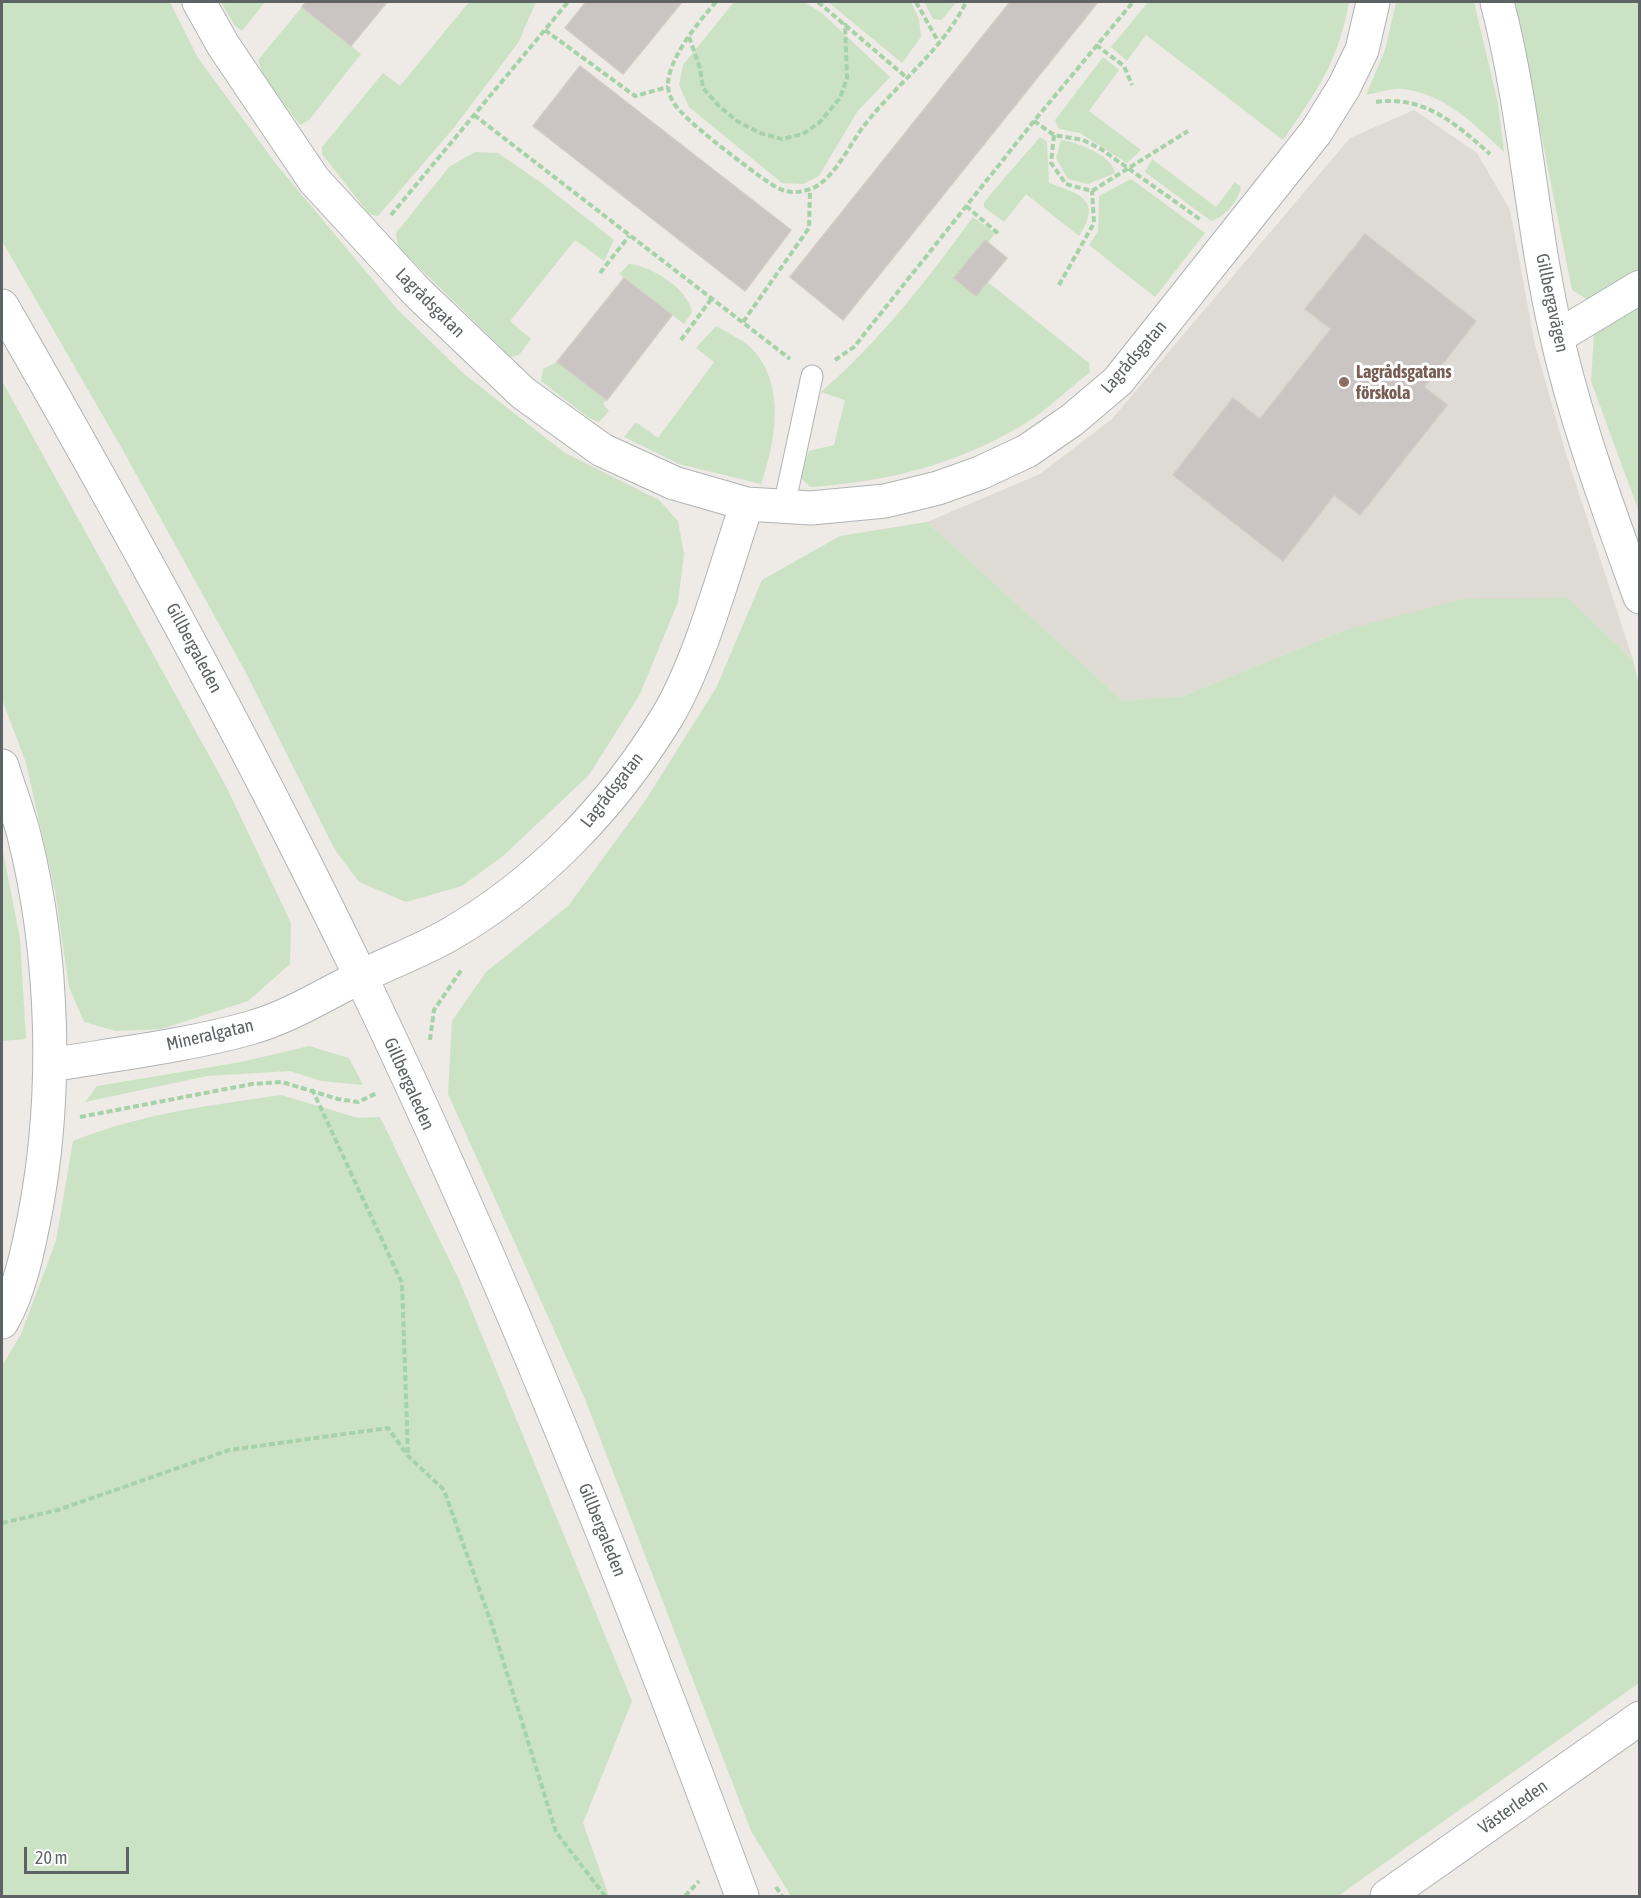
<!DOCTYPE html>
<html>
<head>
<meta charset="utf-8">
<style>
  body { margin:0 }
  #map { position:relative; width:1641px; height:1898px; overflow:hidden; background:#eeeae5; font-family:"Asap Condensed",sans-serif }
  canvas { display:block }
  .frame { position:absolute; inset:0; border:3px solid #5d6264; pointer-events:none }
  .scale { position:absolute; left:24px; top:1847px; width:105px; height:27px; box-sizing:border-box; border:3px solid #5d6264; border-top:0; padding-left:8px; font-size:18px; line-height:21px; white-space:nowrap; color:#5d6264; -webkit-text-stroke:4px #fff; paint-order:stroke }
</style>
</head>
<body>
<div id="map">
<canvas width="1641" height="1898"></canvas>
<div class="frame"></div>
<div class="scale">20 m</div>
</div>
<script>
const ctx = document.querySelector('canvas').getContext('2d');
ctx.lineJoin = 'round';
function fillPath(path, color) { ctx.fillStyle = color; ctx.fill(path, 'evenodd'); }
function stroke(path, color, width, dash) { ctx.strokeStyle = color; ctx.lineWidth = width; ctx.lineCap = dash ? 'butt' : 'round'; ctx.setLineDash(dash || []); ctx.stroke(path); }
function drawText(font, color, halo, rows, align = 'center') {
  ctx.font = font + ' "Asap Condensed",sans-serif'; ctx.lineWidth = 6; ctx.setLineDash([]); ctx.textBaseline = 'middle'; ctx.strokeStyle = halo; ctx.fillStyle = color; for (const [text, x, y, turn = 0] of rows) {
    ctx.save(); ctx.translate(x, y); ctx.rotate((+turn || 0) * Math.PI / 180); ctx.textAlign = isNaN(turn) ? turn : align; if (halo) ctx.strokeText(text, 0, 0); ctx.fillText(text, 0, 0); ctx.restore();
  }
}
fillPath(new Path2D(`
  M1414,110L1477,153L1510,210L1535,345L1566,454L1633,660L1568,598L1345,630L1183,696L1123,701L927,522L1040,474L1112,419L1350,138Z`), '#dedad4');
fillPath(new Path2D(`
  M2,2H170L198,58L276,164L398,310L464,374L565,453L659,500L678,521L684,554L678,602L640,694L589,775L503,856L462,886L406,902L359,882L335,850L245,671L121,447L2,241Z
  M221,2H265L242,31L235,26Z
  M469,2H536L518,43L452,130L378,216L369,214L322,154V147L383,73L400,86Z
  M734,2H804L822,13L890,77L857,112L819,176L803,184L782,183L689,107L679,85L683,65Z
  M828,2H911L919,19L921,37L902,63Z
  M924,2H956L942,20L933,19Z
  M1148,2H1349C1338,62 1317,91 1283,140L1146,35L1127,61L1111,47Z
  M1396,2H1474L1498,103L1504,152C1474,124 1445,94 1403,89C1391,88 1377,93 1366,95L1385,50Z
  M1515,2H1639V274L1590,301L1572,290Z
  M302,7L361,54L309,120L300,125L263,76L258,60Z
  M1103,57L1119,70L1089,111L1141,150L1127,163L1080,133L1059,129L1055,120Z
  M1040,137L1047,142L1049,183C1080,194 1103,200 1079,236L1026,194L1004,222L984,207V202Z
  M1061,140C1077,142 1112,155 1115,173L1088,184L1068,179L1056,158Z
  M475,152L498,153L543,184L614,240L604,261L575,240L510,321L531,339L519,355L511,357L398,247L396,233L449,167Z
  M1152,159L1216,207L1235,182L1241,187C1239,201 1223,218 1211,221L1145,172Z
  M1131,179L1205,233L1155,297L1089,245L1098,231L1099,196Z
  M973,217L995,233L988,243L984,240L955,278L976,296L988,282L1089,363L1090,372C1067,390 1045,412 1021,426C955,465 886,482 810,487L800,477L809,451L834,445L845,400L821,392C880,341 927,280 973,217Z
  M629,264C652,266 688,289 692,312L684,324L619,274Z
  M1639,304V512L1591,381L1594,334Z
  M716,326C726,332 739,338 748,345C787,380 776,441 761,484L679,464L624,437L636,422L658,438L714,362L696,348Z
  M557,362L607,400L603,404L609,411L599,422L589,418L541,381L543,369Z
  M2,381L226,786L291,923L290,964L248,1001L161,1029L116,1031L84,1022L69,987L55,891L26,763L2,699Z
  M927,522L1123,701L1183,696L1345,630L1463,599L1568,598L1633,660L1640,689L1639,1683L1338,1896H791L751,1831L585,1399L448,1094L452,1021L486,972L568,906L645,801L716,688L762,580L840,536Z
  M2,846L20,939L26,1039L2,1041Z
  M309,1046L349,1058L363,1085L321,1081L290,1071L207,1076L85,1102L97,1086L241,1062Z
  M281,1095L358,1118L380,1117L460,1282L632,1701L583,1823L609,1896H2V1366L21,1334L56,1241L73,1141C144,1113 206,1106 281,1095Z`), '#cbe3c4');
const building = new Path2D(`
  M306,2H387L351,46L302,7Z
  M586,2H682L623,74L565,28Z
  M1010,2H1098L843,320L790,277Z
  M580,66L791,230L745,291L533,126Z
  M1365,234L1476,321L1424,387L1447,405L1360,515L1334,495L1283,561L1173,475L1233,398L1260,419L1331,329L1305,309Z
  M985,240L1007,258L976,296L954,278Z
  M624,278L672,315L607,400L557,362Z`);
fillPath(building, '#cac5c2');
stroke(building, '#d2cbc4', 1.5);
const service = new Path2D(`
  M784,506L812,376`);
const minor = new Path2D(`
  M199,2L223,45L314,180L417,292L523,393L602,450L674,483L747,504L811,508L885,501L938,488L980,473L1027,451L1072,420L1118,381L1316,132L1344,87L1362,50L1373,2
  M1497,2C1526,112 1531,226 1557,337C1577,425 1609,511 1640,597
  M1557,337L1640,287
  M2,766C9,789 18,812 24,835C54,955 58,1094 35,1214C28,1250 20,1290 2,1322
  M50,1065C117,1054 185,1046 250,1028C292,1016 325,994 364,975C391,962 420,951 447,936C538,884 612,807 667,717C702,658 724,570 747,504`);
const secondary = new Path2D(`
  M2,306C128,525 250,747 360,975C504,1275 627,1585 742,1896
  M1387,1896L1640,1718`);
stroke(service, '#b0b4b6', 23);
stroke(minor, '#b0b4b6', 35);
stroke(secondary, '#b0b4b7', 35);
stroke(new Path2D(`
  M716,2C700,20 666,61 668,87C669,98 676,107 683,114C693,126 767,184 780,189C789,193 797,193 807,190C831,185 848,147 863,127C895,85 943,50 966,2
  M818,2L906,77
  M916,2L939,43
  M545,30L635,96L668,87
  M689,37L700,68L703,88L719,106L737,121L760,133L782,139L803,134L820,122L840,98L847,78L845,23
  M1096,45L1124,66L1132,85
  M1376,102C1424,95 1456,124 1490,154
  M474,115L790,359
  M1034,121L1054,135L1083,140L1101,149L1201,220
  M1054,135L1051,163L1066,184L1092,191L1188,131
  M966,206L1000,235
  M391,215L568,2
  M600,273L629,236
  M1059,285L1094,223L1092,191
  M743,322L809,228L810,190
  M681,340L712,298
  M835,360L854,347L1034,121L1133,2
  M430,1040L434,1010L462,969
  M312,1089L402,1283L408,1455
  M80,1117L252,1084L282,1082L338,1099L358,1102L377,1093
  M2,1523L58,1510L229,1450L388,1428L408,1456L444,1490L492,1625L556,1832L605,1896
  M776,1887L782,1896
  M685,1896L699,1881`), '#a6d2a9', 4, [6, 3]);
stroke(service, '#fff', 21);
stroke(minor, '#fff', 33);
stroke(secondary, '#fff', 33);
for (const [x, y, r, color] of [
  [1344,382,6,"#8d6e63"]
]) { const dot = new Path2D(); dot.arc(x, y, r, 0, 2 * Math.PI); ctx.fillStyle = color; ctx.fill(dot); stroke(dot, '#fff', 2); }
drawText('18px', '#5d6264', '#fff', [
  ["Lagrådsgatan",430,303,45],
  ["Gillbergavägen",1552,303,78],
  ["Lagrådsgatan",1134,357,-49],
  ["Gillbergaleden",194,648,62],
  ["Lagrådsgatan",612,790,-52],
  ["Mineralgatan",210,1035,-13],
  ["Gillbergaleden",409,1084,66],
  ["Gillbergaleden",602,1530,68],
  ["Västerleden",1513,1807,-35]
]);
drawText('bold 18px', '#785e54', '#fff', [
  ["Lagrådsgatans",1356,372],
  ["förskola",1356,393]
], 'left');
</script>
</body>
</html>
